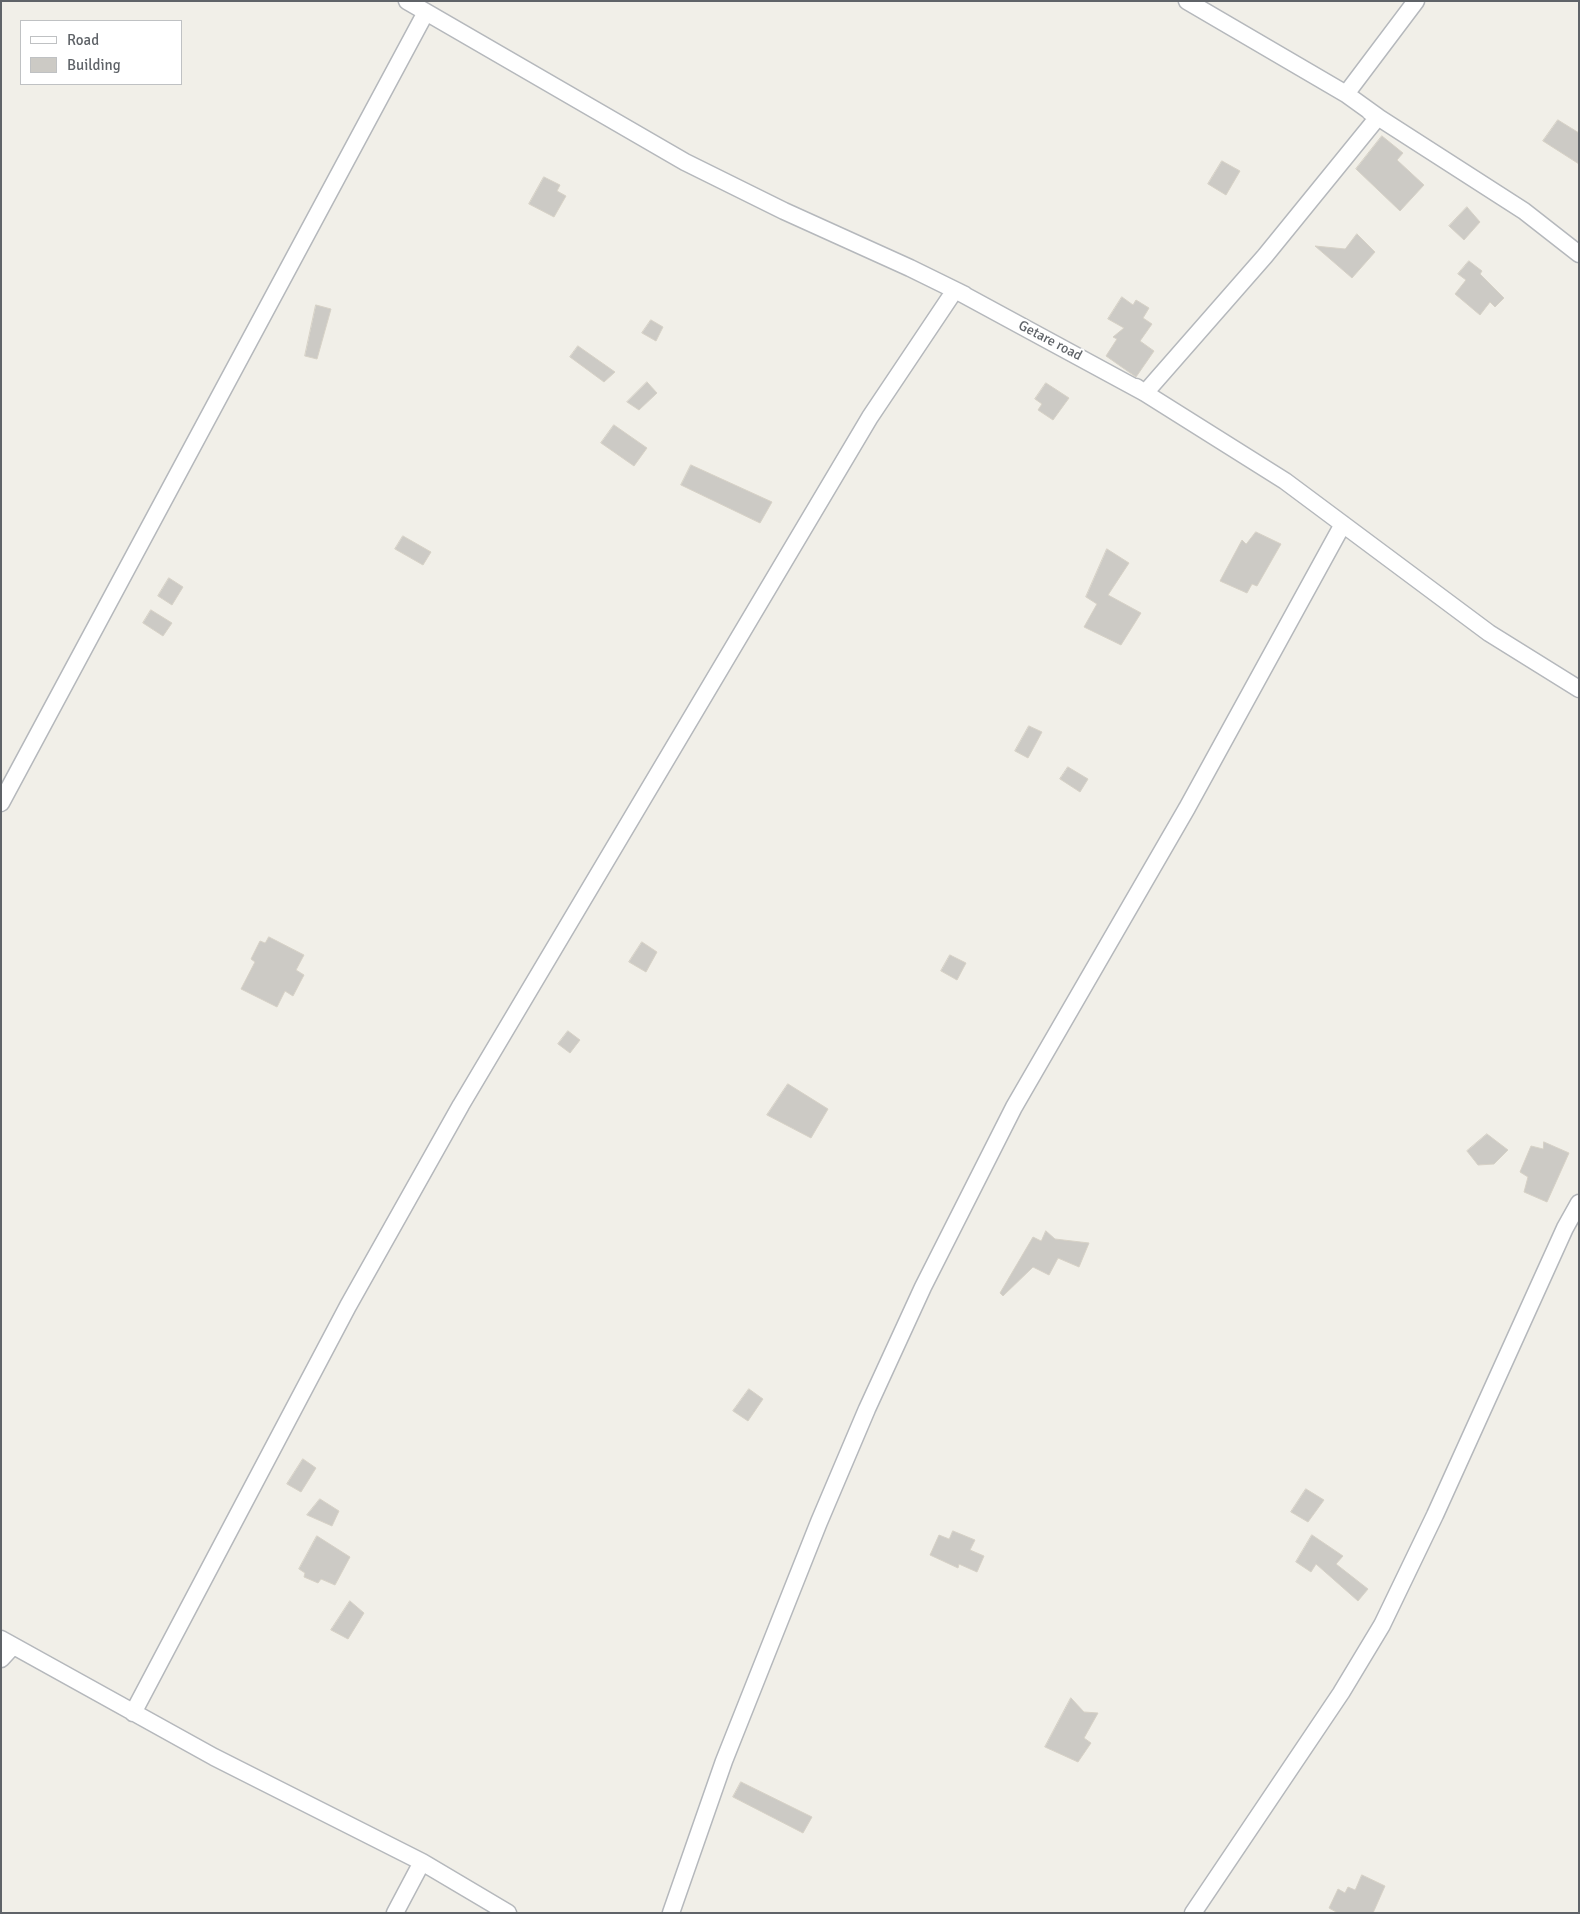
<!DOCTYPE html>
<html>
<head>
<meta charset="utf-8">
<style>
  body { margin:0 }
  #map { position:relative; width:1580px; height:1914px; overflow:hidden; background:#f1efe8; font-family:Signika,sans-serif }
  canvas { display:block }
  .frame { position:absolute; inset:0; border:2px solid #5f6368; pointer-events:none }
  .legend { position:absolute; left:20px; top:20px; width:162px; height:65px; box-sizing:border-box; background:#fff; border:1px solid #bfc1c3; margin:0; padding:6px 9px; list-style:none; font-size:15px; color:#5f6368 }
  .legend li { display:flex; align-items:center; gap:10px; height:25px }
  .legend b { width:25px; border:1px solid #bfc1c3 }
</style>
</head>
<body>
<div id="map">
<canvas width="1580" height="1914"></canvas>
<div class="frame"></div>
<ul class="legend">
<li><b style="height:6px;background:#fff"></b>Road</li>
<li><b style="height:14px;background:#cccac5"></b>Building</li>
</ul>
</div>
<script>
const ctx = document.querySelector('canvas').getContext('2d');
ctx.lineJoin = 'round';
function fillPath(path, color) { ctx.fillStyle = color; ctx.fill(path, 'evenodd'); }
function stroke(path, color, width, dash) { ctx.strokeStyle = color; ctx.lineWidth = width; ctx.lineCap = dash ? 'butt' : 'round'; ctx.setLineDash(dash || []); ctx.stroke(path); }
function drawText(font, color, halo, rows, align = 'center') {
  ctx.font = font + ' Signika,sans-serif'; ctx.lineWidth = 4; ctx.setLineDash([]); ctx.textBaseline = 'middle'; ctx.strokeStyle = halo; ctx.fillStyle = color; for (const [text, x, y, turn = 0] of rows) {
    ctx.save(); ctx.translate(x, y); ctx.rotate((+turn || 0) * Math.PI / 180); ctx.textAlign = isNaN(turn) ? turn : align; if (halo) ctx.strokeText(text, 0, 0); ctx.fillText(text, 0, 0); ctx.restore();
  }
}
const building = new Path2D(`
  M1558,120L1579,133V164L1543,141Z
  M1382,136L1403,153L1397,160L1424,185L1400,211L1356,169Z
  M1222,161L1240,171L1226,195L1208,184Z
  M544,177L560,185L557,191L566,196L554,217L529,204Z
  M1467,207L1480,222L1464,240L1449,226Z
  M1357,234L1375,252L1352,278L1315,246L1345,249Z
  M1469,261L1482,271L1480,274L1504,298L1495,307L1490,302L1480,315L1455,294L1466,280L1458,274Z
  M1122,297L1133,305L1136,300L1149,308L1143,318L1152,324L1140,341L1154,351L1136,377L1106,356L1117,339L1113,337L1124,328L1108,319Z
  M316,305L331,309L317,359L305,356Z
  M651,320L663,327L656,341L642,333Z
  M578,346L615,372L604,382L570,357Z
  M647,382L657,393L639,410L627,402Z
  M1046,383L1069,398L1053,420L1038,410L1042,404L1035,399Z
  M614,425L647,448L634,466L601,443Z
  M691,465L772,502L760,523L681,485Z
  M1256,532L1281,544L1257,586L1252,584L1247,593L1220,581L1242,540L1246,544Z
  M403,536L431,552L423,565L395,549Z
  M1107,549L1129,563L1108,595L1141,613L1121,645L1084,627L1097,604L1086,597Z
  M169,578L183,587L172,605L158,596Z
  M151,610L172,623L163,636L143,623Z
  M1029,726L1042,732L1028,758L1015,751Z
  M1068,767L1088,779L1080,792L1060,779Z
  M269,937L304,955L296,970L304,975L293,996L285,991L277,1007L241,989L255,962L251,959L260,941L265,943Z
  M642,942L657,952L646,972L629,962Z
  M950,955L966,963L957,980L941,971Z
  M568,1031L580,1040L570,1053L558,1044Z
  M788,1084L828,1109L811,1138L767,1115Z
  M1487,1134L1508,1150L1494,1164L1478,1165L1467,1151Z
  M1544,1142L1569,1153L1547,1202L1524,1192L1528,1177L1520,1172L1531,1146L1543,1149Z
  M1046,1231L1055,1239L1089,1243L1079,1267L1058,1258L1049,1275L1033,1267L1003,1296L1000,1293L1033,1237L1041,1241Z
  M749,1389L763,1399L748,1421L733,1411Z
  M303,1459L316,1468L301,1492L287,1484Z
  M1306,1489L1324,1500L1308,1522L1291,1512Z
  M320,1499L339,1511L332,1526L307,1515Z
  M953,1531L975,1540L970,1550L984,1556L977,1572L959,1564L958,1568L930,1555L939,1535L949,1539Z
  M1312,1535L1343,1556L1336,1564L1368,1589L1358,1601L1316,1564L1311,1572L1296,1562Z
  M317,1536L350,1557L335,1585L321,1579L318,1583L304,1577L305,1573L299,1569Z
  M350,1601L364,1613L348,1639L331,1630Z
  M1071,1698L1084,1712L1098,1713L1084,1738L1091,1743L1078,1762L1045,1747Z
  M741,1782L812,1817L803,1833L733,1797Z
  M1362,1875L1385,1886L1373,1913H1338L1329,1908L1338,1889L1345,1893L1348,1887L1355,1890Z`);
fillPath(building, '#cccac5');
stroke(building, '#d6d1c6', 1);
const minor = new Path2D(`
  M407,1L685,162L784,211L910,268L965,295
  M1346,94L1416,1
  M1370,112L1524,211L1579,254
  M1136,387L1145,393L1265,256L1378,117L1346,94L1187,1
  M1,803L426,12
  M1,1639L214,1757L422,1862L508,1913
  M1,1659L13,1646
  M133,1713L348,1306L461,1105L870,417L955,290L1145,393L1285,481L1489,633L1579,689
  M395,1913L422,1862
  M671,1913L724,1761L819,1522L867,1409L923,1287L1014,1107L1187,808L1343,524
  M1193,1913L1341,1693L1382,1625L1435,1515L1565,1228L1579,1203`);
stroke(minor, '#b5b8bc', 19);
stroke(minor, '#fff', 16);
drawText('14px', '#5f6368', '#fff', [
  ["Getare road",1050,341,28]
]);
</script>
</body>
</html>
